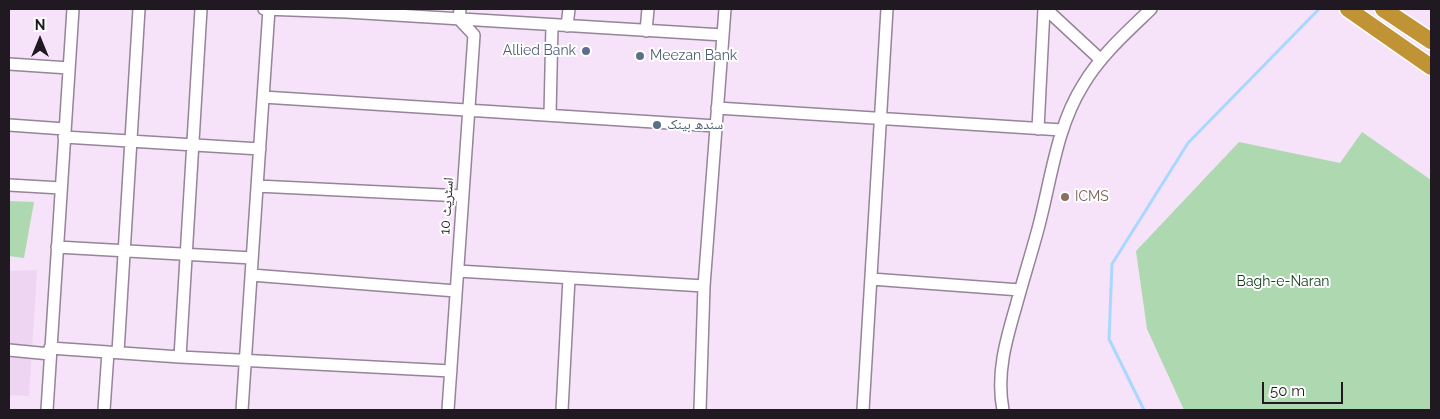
<!DOCTYPE html>
<html>
<head>
<meta charset="utf-8">
<style>
  body { margin:0 }
  #map { position:relative; width:1440px; height:419px; overflow:hidden; background:#f6e2f9; font-family:Raleway,sans-serif }
  canvas { display:block }
  .frame { position:absolute; inset:0; border:10px solid #201921; pointer-events:none }
  .north { position:absolute; left:15px; top:15px; width:50px; height:50px; -webkit-text-stroke:4px #fff; paint-order:stroke; rotate:0deg; font-size:14px; font-weight:700; line-height:20px; text-align:center; color:#201921 }
  .north::after { content:''; display:block; margin:auto; width:18px; height:22px; background:#201921; clip-path:polygon(50% 0,100% 100%,50% 72%,0 100%) }
  .scale { position:absolute; left:1262px; top:382px; width:81px; height:22px; box-sizing:border-box; border:2px solid #201921; border-top:0; padding-left:6px; font-size:15px; line-height:18px; white-space:nowrap; color:#201921; -webkit-text-stroke:4px #fff; paint-order:stroke }
</style>
</head>
<body>
<div id="map">
<canvas width="1440" height="419"></canvas>
<div class="frame"></div>
<div class="north">N</div>
<div class="scale">50 m</div>
</div>
<script>
const ctx = document.querySelector('canvas').getContext('2d');
ctx.lineJoin = 'round';
function fillPath(path, color) { ctx.fillStyle = color; ctx.fill(path, 'evenodd'); }
function stroke(path, color, width, dash) { ctx.strokeStyle = color; ctx.lineWidth = width; ctx.lineCap = dash ? 'butt' : 'round'; ctx.setLineDash(dash || []); ctx.stroke(path); }
function drawText(font, color, halo, rows, align = 'center') {
  ctx.font = font + ' Raleway,"Noto Naskh Arabic",sans-serif'; ctx.lineWidth = 4; ctx.setLineDash([]); ctx.textBaseline = 'middle'; ctx.strokeStyle = halo; ctx.fillStyle = color; for (const [text, x, y, turn = 0] of rows) {
    ctx.save(); ctx.translate(x, y); ctx.rotate((+turn || 0) * Math.PI / 180); ctx.textAlign = isNaN(turn) ? turn : align; if (halo) ctx.strokeText(text, 0, 0); ctx.fillText(text, 0, 0); ctx.restore();
  }
}
fillPath(new Path2D(`
  M37,270L29,396L9,395V271Z`), '#eed5f2');
fillPath(new Path2D(`
  M1362,132L1431,180V410H1184L1147,329L1136,251L1239,142L1340,163Z
  M9,201L34,202L24,258L9,256Z`), '#aed9b0');
stroke(new Path2D(`
  M1144,410L1109,339L1112,264L1188,143L1319,9`), '#a9d8fe', 3);
const minor = new Path2D(`
  M264,9L347,12L723,35
  M1046,9L1101,60
  M567,26L569,9
  M646,31L648,9
  M9,64L69,68
  M263,97L716,126
  M717,108L1062,130
  M550,115L552,25
  M9,125L65,129
  M1038,129L1044,9
  M64,137L260,149
  M9,185L61,188
  M257,186L463,196
  M57,247L252,258
  M458,271L704,286
  M251,275L456,291
  M871,279L1020,290
  M50,348L180,357L451,371
  M9,350L50,354
  M118,352L139,9
  M180,357L201,9
  M47,410L73,9
  M104,410L108,352
  M242,410L269,9
  M448,410L474,35L459,19L460,9
  M562,410L569,278
  M700,410L704,286L725,9
  M863,410L887,9
  M1003,410C996,374 1006,340 1016,306C1023,280 1031,255 1038,229C1051,181 1056,128 1083,85C1100,56 1127,32 1151,9`);
const highway = new Path2D(`
  M1348,9L1431,67
  M1383,9L1431,41`);
stroke(minor, '#968499', 14);
stroke(highway, '#fff', 19);
stroke(minor, '#fff', 11);
stroke(highway, '#c09335', 16);
for (const [x, y, r, color] of [
  [586,51,5,"#5c6f8a"],
  [640,56,5,"#5c6f8a"],
  [657,125,5,"#5c6f8a"],
  [1065,197,5,"#8d6e63"]
]) { const dot = new Path2D(); dot.arc(x, y, r, 0, 2 * Math.PI); ctx.fillStyle = color; ctx.fill(dot); stroke(dot, '#fff', 2); }
drawText('14px', '#4e5e75', '#fff', [
  ["Allied Bank",576,51,"right"],
  ["Meezan Bank",650,56],
  ["سندھ بینک",667,125]
], 'left');
drawText('14px', '#785e54', '#fff', [
  ["ICMS",1075,197]
], 'left');
drawText('14px', '#201921', '#fff', [
  ["اسٹریٹ 10",447,206,-86]
]);
drawText('14px', '#0e3c16', '#fff', [
  ["Bagh-e-Naran",1283,282]
]);
</script>
</body>
</html>
